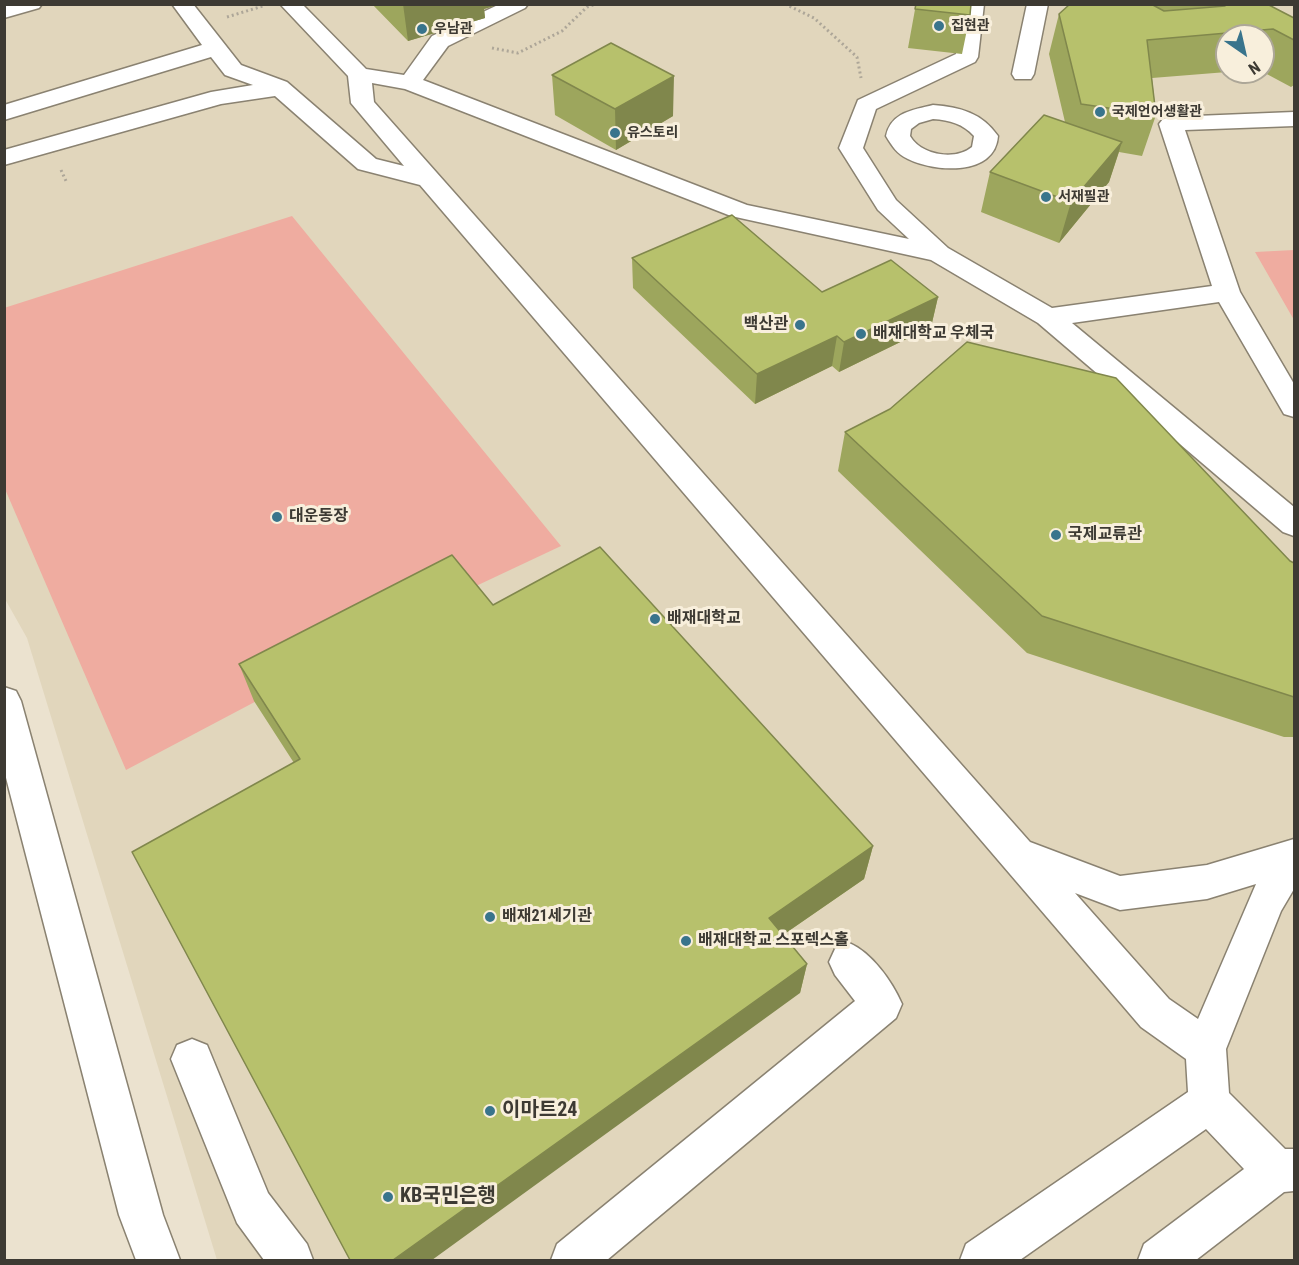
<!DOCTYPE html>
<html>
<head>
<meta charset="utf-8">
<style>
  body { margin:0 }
  #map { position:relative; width:1299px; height:1265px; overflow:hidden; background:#ebe2cf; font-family:"Roboto Condensed",sans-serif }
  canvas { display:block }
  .frame { position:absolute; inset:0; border:6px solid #3d3a33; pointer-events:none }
  .north { position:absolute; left:1215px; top:24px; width:60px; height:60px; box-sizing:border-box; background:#f8efdc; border:2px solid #ada798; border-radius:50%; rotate:146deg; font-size:16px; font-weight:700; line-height:24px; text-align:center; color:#3d3a33 }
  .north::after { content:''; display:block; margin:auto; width:21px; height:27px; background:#39748c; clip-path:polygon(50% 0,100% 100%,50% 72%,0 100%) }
</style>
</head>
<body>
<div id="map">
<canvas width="1299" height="1265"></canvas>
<div class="frame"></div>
<div class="north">N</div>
</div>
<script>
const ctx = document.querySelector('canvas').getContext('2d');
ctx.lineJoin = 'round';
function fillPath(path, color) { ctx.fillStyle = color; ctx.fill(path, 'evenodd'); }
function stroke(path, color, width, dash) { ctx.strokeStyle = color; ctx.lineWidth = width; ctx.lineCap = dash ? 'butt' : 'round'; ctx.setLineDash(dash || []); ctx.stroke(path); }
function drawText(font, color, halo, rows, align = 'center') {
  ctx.font = font + ' "Roboto Condensed","Noto Sans KR",sans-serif'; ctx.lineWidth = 6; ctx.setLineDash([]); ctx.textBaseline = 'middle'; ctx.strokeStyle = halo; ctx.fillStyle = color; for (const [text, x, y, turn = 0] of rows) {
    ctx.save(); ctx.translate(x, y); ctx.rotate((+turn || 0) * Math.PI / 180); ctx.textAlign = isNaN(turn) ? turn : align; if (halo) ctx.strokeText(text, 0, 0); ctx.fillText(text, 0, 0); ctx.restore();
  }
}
fillPath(new Path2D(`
  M4,5H1294V1260H217L27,638L5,599ZM1227,36H1263V72H1227Z`), '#e1d6bc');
fillPath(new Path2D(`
  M292,216L561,546L459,594L126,770L5,489L4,308Z
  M1294,250V320L1255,252Z`), '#efaca0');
const minor = new Path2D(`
  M42,4L39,8L4,18V5Z
  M172,4H193L241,65L287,82L376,159L404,166L351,103L348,76L280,4H302L366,69L404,75L432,36L500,4H528L525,8L448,46L423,80L747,205L909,239L878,210L839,148L858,100L956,54L962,4H984L978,57L975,62L876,109L863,148L896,200L948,248L1052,308L1212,286L1159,124L1163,119L1171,117L1294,112V126L1185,130L1240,292L1294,384V417L1284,414L1219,302L1072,323L1294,507V536L1283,532L1038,323L931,260L731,216L405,89L372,83L374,102L1030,842L1120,876L1207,865L1294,839V889L1281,911L1226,1049L1229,1093L1285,1149H1294V1191L1284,1192L1196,1260H1138L1144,1244L1244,1169L1206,1129L1020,1260H960L966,1244L1188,1092L1186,1059L1141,1027L420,185L358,169L275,96L221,104L4,165V150L211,92L253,85L225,75L211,57L4,120V105L202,45ZM1256,884L1198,1019L1169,999L1075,893L1120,910L1207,899Z
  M1027,4H1048L1034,74L1031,79H1015L1012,74Z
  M933,105C960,107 982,113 998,136C995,177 934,172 908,159C897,154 892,146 886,136C891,112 913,110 933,105ZM933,119C950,120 963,124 974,136L972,147C955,161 921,155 910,136L911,129L919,123Z
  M4,687L16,691L21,701L163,1215L180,1260H136L119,1215L4,770Z
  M849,943C872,953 892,981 902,1004L896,1018L607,1260H551L557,1244L855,1001L835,975L829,962L835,949Z
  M192,1039L207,1045L268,1193L307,1244L313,1260H264L237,1223L171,1059L177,1045Z`);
stroke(minor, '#8a8271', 3);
stroke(new Path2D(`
  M785,4L814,18L857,57L861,78
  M227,17L263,6
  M492,48L518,53L562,31L587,7L596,4
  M61,170L66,181`), '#ada698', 3, [2, 3]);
fillPath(minor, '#fff');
fillPath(new Path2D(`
  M372,4H500L484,9L485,18L408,41Z
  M916,4L970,15L962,54L908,48Z
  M1070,4H1267L1294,18V85L1291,87L1263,72V36H1227V72L1152,78L1156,115L1142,156L1119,152L1109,182L1059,243L981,212L990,172L1065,122L1049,54L1059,14Z
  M552,75L673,116L616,150L555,115Z
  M632,258L822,292L938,297L931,327L839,372L832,366L755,404L633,288Z
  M890,409L1294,563V737H1284L1027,653L838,471L845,432Z
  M493,605L873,846L864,879L783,935L807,964L800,993L294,763L254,701L239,664Z`), '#9da65d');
fillPath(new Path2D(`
  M403,4H500L484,9L485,18L408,41Z
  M674,76L673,116L616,150L615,109Z
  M1122,142L1109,182L1059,243L1071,202Z
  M938,297L931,327L839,372L844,342Z
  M837,336L832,366L755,404L757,374Z
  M873,846L864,879L764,948L769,918Z
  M807,964L800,993L432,1260H393Z`), '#80874c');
const building = new Path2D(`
  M916,4H971L970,15L915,9Z
  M1070,4H1151L1164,11L1225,6L1223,4H1267L1294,18V40L1273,29L1147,40L1156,115L1081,104L1059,14Z
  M611,43L674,76L615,109L552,75Z
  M1044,115L1122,142L1071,202L990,172Z
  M732,215L822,292L891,260L938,297L844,342L837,336L757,374L632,258Z
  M967,342L1116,378L1290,561L1294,563V697L1042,616L845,432L890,409Z
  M600,547L873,846L769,918L807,964L393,1260H350L132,852L300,759L239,664L452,555L493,605Z`);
fillPath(building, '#b7c16c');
stroke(building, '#80874c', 1.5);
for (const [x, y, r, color] of [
  [939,26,6,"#39748c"],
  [422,29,6,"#39748c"],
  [1100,112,6,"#39748c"],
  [615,133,6,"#39748c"],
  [1046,197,6,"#39748c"],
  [800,325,6,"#39748c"],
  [861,334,6,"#39748c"],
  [277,517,6,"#39748c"],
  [1056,535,6,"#39748c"],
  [655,619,6,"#39748c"],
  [490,917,6,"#39748c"],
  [686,941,6,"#39748c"],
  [490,1111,6,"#39748c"],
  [388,1197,6,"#39748c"]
]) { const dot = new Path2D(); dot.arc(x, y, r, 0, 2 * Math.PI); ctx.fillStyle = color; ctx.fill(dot); stroke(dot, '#f8efdc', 2); }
drawText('bold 14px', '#3d3a33', '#f8efdc', [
  ["집현관",951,26],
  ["우남관",434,29],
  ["국제언어생활관",1112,112],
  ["유스토리",627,133],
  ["서재필관",1058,197]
], 'left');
drawText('bold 16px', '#3d3a33', '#f8efdc', [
  ["백산관",788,325,"right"],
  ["배재대학교 우체국",873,334],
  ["대운동장",289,517],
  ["국제교류관",1068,535],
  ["배재대학교",667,619],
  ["배재21세기관",502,917],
  ["배재대학교 스포렉스홀",698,941]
], 'left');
drawText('bold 20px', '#3d3a33', '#f8efdc', [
  ["이마트24",502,1111],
  ["KB국민은행",400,1197]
], 'left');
</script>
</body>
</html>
